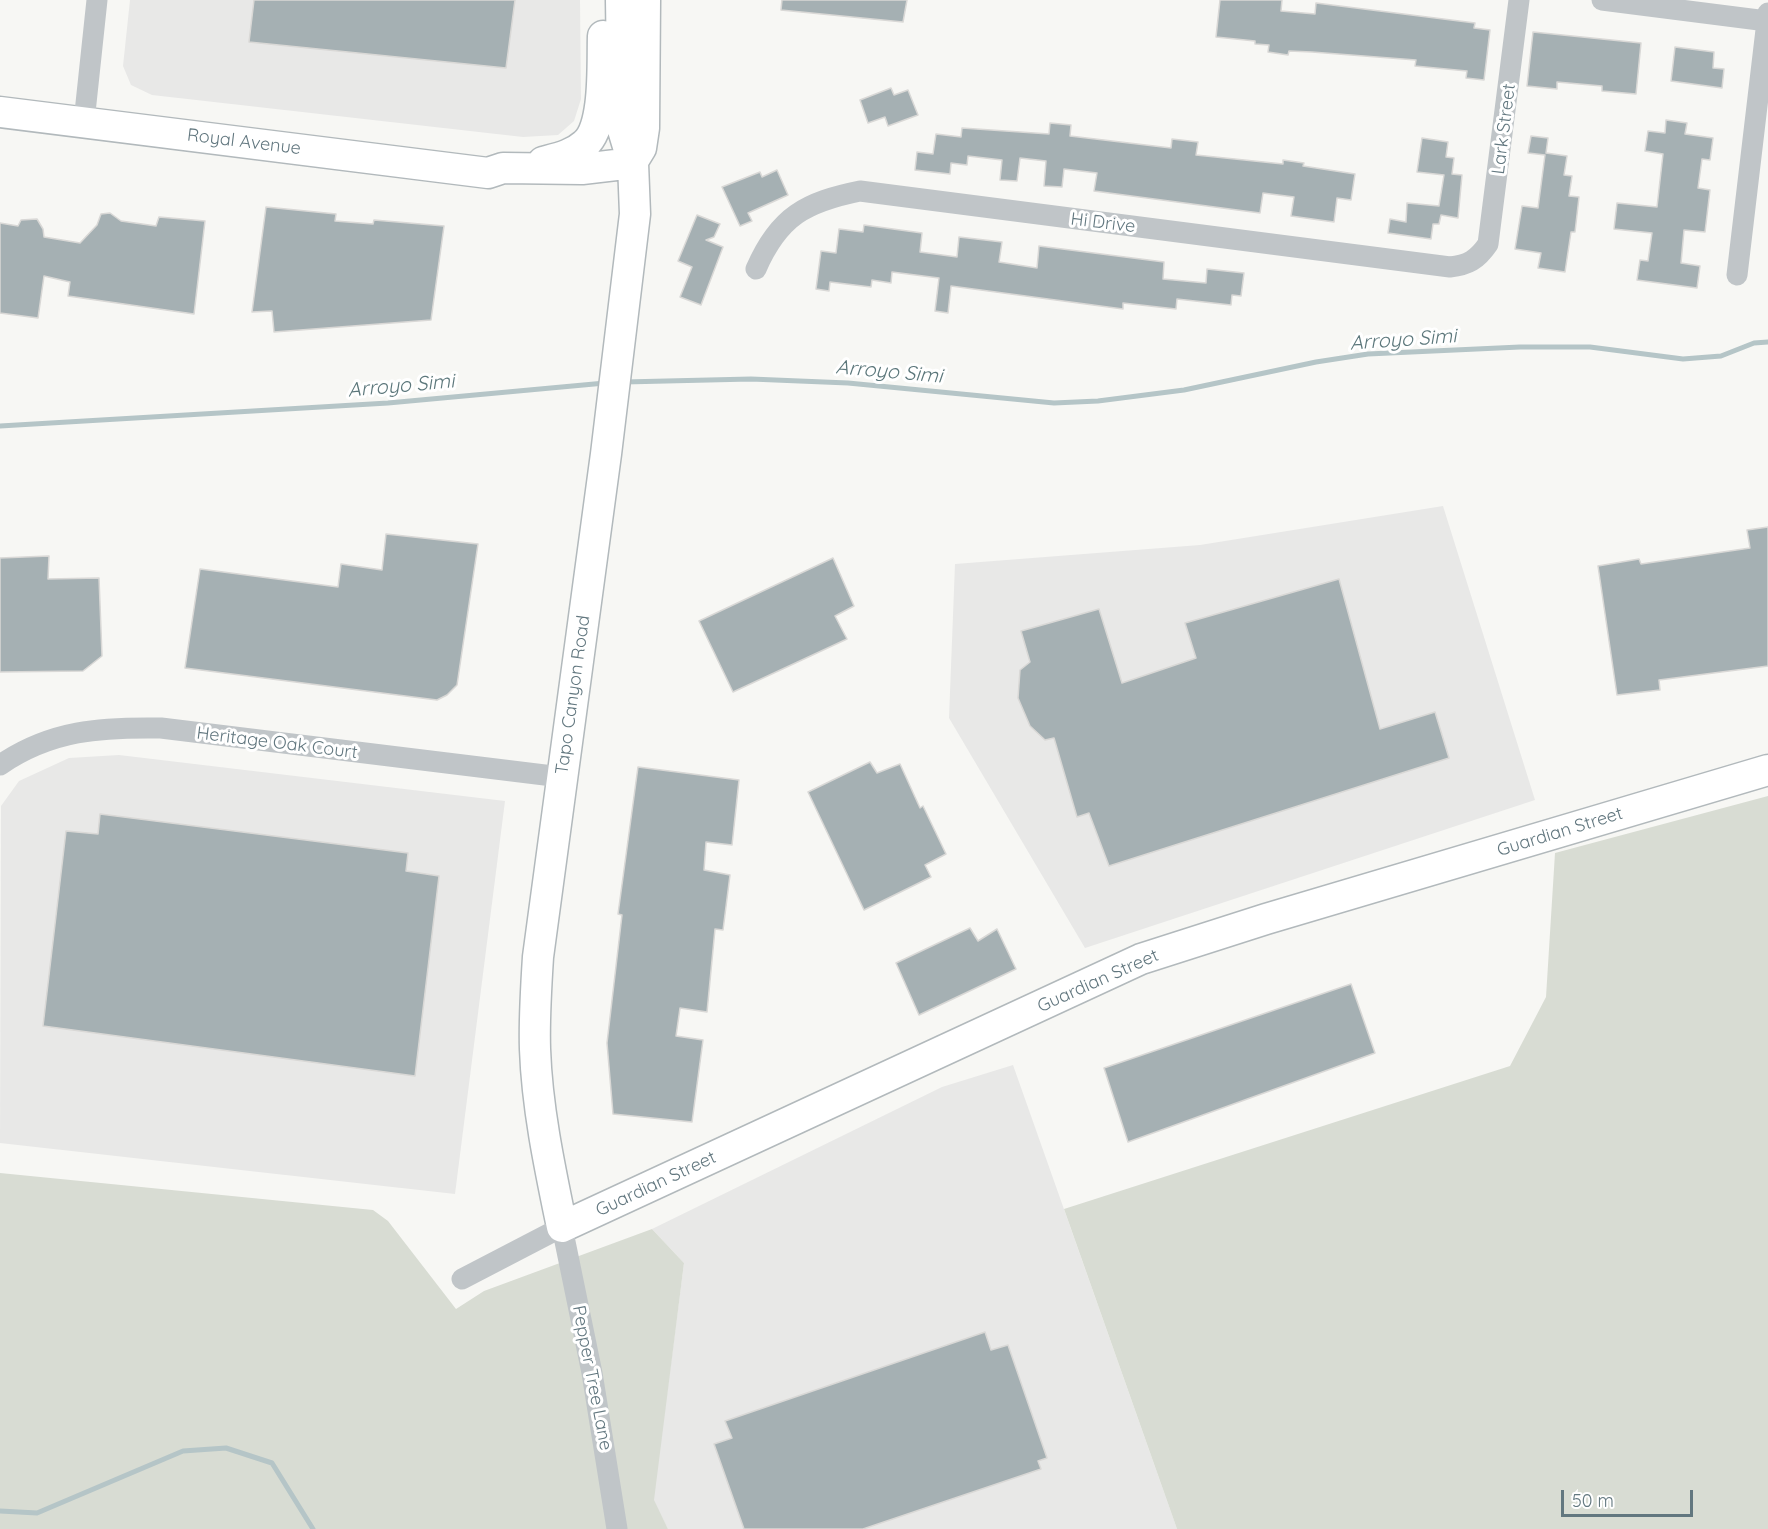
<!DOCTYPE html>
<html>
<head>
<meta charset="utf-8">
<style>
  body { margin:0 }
  #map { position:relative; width:1768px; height:1529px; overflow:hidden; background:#f7f7f4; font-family:Quicksand,sans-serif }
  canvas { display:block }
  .scale { position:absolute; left:1561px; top:1490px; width:132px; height:27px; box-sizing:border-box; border:3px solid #62777f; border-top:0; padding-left:8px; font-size:18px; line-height:21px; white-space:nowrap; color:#62777f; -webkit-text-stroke:4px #fff; paint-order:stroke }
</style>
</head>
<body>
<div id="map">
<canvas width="1768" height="1529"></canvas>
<div class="scale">50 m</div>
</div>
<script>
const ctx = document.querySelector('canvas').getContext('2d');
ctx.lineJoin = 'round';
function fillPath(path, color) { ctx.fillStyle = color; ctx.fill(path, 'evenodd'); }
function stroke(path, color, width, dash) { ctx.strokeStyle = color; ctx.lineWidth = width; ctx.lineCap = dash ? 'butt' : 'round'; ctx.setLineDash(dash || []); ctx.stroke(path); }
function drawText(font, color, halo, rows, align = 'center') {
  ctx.font = font + ' Quicksand,sans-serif'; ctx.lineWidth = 6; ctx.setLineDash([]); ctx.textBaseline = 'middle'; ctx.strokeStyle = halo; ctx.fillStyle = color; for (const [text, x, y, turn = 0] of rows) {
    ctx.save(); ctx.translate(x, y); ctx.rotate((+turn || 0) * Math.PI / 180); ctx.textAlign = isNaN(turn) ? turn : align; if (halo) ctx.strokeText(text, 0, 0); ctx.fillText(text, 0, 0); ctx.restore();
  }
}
fillPath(new Path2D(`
  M130,0H580L581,99L574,121L558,135L523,137L152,95L131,85L123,66Z
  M1443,506L1535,800L1085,948L949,718L955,564L1200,545Z
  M119,755L505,801L455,1194L0,1143L1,806L19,781L69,758Z
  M1013,1065L1177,1529H668L653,1500L684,1263L652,1229L942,1087Z`), '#e8e8e7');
fillPath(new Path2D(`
  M1768,796V1529H1177L1064,1209L1510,1066L1546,997L1555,853Z
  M0,1173L373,1210L388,1221L456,1309L484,1291L652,1229L684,1263L654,1500L668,1529H0Z`), '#d8dcd3');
stroke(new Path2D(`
  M624,382L751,379L848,383L1054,403L1098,401L1184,390L1316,362L1368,354L1520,347H1590L1683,359L1721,356L1754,343L1768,342
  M0,426L388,403L605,383
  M0,1511L37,1513L183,1451L226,1448L272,1463L313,1529`), '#b5c5c7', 5);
const building = new Path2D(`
  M254,0H515L506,68L249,42Z
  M782,0H907L903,22L781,10Z
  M1220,0H1282L1281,11L1315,14L1316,3L1475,23L1474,28L1490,30L1484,80L1466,78L1467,71L1415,66L1416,60L1312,52L1289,51L1288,55L1268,52L1269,45L1255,44V41L1216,37Z
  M1533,32L1641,43L1636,94L1602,91V86L1557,82V89L1527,86Z
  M1675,47L1714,52L1713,68L1724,69L1722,88L1671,81Z
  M891,88L894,95L908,90L918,115L888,126L885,117L868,123L860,100Z
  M1666,120L1687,123L1685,134L1713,138L1710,160L1702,159L1698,188L1710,190L1705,232L1684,230L1681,263L1700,266L1697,288L1637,280L1640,260L1648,261L1652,233L1614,229L1617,203L1657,207L1663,154L1645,151L1648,131L1665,133Z
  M1050,123L1071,125L1070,136L1171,148L1172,139L1198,142L1196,155L1283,164V160L1304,163L1303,166L1355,174L1351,200L1337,198L1334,222L1291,216L1294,197L1263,193L1260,213L1094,191L1097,173L1064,169L1062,187L1044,186L1046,161L1020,158L1017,181L1000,180L1002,160L968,156L967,165L951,163L950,174L915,170L917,152L933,154L936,134L961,137L962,128L1049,134Z
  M1531,136L1548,138L1546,153L1567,156L1564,175L1572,176L1569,196L1579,197L1575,232H1571L1565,272L1538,268L1541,253L1515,249L1522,206L1538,208L1545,155L1528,153Z
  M1422,138L1448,142L1446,157L1454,158L1452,174L1462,175L1458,218L1441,215L1439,224H1433L1431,239L1388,233L1390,219L1406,222L1407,203L1439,206L1444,175L1417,172Z
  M777,170L788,195L748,213L752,221L740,226L722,187L760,172L762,177Z
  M266,207L336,214L335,221L373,224L374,220L444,226L431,320L274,332L272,311L252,312Z
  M110,213L121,221L156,226L159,217L205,221L194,314L68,296L70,282L44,276L38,318L0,313V223L18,226L21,220L37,219L43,229L44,237L80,243L97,225L101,214Z
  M697,215L720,224L714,237L706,240L723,247L701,305L680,297L692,267L678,261Z
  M864,225L922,233L920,252L957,257L959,237L1002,242L999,262L1037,268L1039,246L1164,262L1163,279L1206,283L1207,269L1244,273L1241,296L1232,295L1231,305L1177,299L1176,309L1123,303V309L951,286L948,313L935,311L939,278L892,272L891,283L872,280L871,287L830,282L829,291L816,289L821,251L836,253L839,229L863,232Z
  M1768,527V666L1659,680L1660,690L1617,695L1598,566L1639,559L1641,564L1750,548L1747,530Z
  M386,534L478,544L457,685L447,695L437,700L185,668L200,569L338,587L341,564L382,570Z
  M49,556L48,579L99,578L102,656L83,671L0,672V558Z
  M833,558L854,606L835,616L847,639L733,692L699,621Z
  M1339,579L1380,729L1435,712L1449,758L1109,866L1089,813L1077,817L1054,738L1045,740L1030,726L1018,698L1020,670L1030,662L1021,631L1099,609L1122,683L1196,658L1185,623Z
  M870,762L877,773L900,764L920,808L923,806L946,854L925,865L931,877L864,910L808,792Z
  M638,767L739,780L732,845L706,842L704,870L730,875L723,930L715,929L707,1012L680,1008L676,1036L703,1040L692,1122L613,1114L607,1043L622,915L618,914Z
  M100,814L408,853L406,871L439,876L415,1076L43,1026L66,831L98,834Z
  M970,928L978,941L997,929L1016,969L919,1015L896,963Z
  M1351,984L1375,1053L1128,1142L1104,1068Z
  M985,1332L991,1350L1008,1345L1047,1458L1038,1461L1041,1469L863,1529H744L714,1444L732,1438L725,1421Z`);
fillPath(building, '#a5b0b3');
stroke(building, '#d9d8d6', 1.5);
const secondary = new Path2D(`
  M621,0L623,130L633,163L635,214L606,454L538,957C536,988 534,1019 535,1049C537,1108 550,1169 562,1227L1141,959L1266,919L1768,770
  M0,112L488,173L503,168L582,169L633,163
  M543,162C558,158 573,155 585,144C606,126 602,63 603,36
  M630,166L641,148L644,128L645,0`);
stroke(secondary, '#b2b9bc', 33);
stroke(new Path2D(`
  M1602,0L1767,21
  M84,122L97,0
  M756,269C779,216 806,202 860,191L1450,267C1468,265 1477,260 1488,244L1519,0
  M1737,275L1768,13
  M0,765C51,730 101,727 161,728L561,777
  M462,1279L562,1227L592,1373L617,1529`), '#c0c5c8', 21);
stroke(secondary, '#fff', 30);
drawText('18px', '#62777f', '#fff', [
  ["Lark Street",1504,129,-83],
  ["Royal Avenue",244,142,7],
  ["Hi Drive",1103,223,7],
  ["Tapo Canyon Road",573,695,-82],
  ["Heritage Oak Court",277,743,7],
  ["Guardian Street",1560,832,-17],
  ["Guardian Street",1098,981,-24],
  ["Guardian Street",656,1184,-25],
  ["Pepper Tree Lane",592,1378,79]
]);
drawText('italic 20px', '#5c777b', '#fff', [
  ["Arroyo Simi",1403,340,-4],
  ["Arroyo Simi",889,372,5],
  ["Arroyo Simi",401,386,-5]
]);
</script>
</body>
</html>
